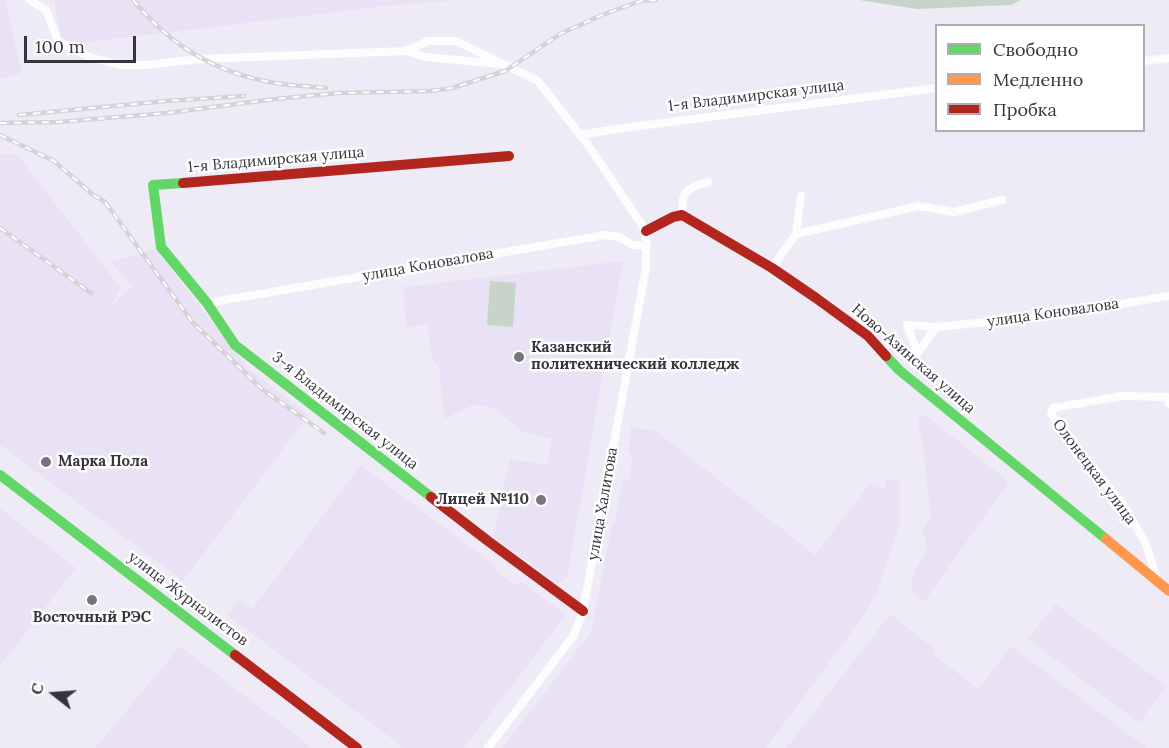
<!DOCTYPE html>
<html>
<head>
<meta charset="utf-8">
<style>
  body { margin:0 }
  #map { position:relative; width:1169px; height:748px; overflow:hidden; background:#efebf6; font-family:Lora,serif }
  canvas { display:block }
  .legend { position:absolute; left:935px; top:24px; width:210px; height:108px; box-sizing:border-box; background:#fff; border:2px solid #afaeb1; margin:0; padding:8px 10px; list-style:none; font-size:18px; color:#37343c }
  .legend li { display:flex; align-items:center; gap:12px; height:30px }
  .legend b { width:30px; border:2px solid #afaeb1 }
  .north { position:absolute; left:24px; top:664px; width:60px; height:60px; -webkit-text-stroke:4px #fff; paint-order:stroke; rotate:287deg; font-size:16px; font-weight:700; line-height:24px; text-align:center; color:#37343c }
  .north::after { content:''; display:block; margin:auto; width:21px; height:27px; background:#37343c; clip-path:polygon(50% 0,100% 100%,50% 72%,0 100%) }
  .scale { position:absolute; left:24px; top:36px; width:112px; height:27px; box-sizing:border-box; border:3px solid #37343c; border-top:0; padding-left:8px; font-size:18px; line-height:21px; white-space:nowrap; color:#37343c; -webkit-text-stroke:4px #fff; paint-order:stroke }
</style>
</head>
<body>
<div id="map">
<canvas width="1169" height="748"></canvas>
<ul class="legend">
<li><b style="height:8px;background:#63d668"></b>Свободно</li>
<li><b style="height:8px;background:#ff974d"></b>Медленно</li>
<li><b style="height:8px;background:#b3261e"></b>Пробка</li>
</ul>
<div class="north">С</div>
<div class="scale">100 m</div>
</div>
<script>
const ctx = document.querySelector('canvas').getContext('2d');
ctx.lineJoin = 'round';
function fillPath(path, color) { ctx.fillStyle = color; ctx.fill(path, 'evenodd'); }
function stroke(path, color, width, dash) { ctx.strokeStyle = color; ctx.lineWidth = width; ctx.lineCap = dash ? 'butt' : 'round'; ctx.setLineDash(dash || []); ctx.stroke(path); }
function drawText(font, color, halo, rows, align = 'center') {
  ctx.font = font + ' Lora,serif'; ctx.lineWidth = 5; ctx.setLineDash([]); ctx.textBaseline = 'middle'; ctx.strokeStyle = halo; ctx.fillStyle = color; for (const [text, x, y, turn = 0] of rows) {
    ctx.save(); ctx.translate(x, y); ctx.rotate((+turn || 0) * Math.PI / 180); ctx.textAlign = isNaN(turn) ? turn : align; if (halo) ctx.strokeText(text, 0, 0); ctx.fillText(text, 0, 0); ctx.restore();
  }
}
fillPath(new Path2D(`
  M0,0H5L22,73L0,79Z
  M54,0H460L386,6L73,44L61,37Z
  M16,153L121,288L110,307L132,287L111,262L155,249L249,369L309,415L183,581L0,445V155Z
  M623,261L567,578L558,584L493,536L510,459L547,465L552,439L523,432L494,408L473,405L444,419L439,367L434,361L431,352L427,324L406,328L403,287Z
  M924,414L1009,482L924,602L915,596L911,583L916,569L928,547L924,543L927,538L921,533L931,516L922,440L918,425L919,420Z
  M631,427L656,431L815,555L870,483L885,489V480L900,479V524L877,592L860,621L766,748H502L591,632L611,528L615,522L623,479L629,480L633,459L628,450Z
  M361,465L496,566L494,569L517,586L521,581L566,615L464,748H404L227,615L239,599L252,609Z
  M0,508L76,568L0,666Z
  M1055,604L1167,686L1139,723L1028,639Z
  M890,614L935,649L932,653L978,689L1011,646L1147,748H786Z
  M180,646L313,748H95Z`), '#e9e2f5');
fillPath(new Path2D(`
  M859,0H1021L1011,5L917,9Z
  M490,281L516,283L513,327L487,325Z`), '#c6d4ca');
stroke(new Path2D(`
  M30,0L46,10L58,41L89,57L120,65H146L201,59L406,51L426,57L499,64
  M406,51L428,41H456L538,81L588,145L646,231V268L583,611L574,635L488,748
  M1144,61L1169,58
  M580,135L616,129L936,88
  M682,215C683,209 682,204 683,199C685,188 699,184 708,182
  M796,234L801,196
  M772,268L796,234L919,206L954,212L1002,200
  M207,303L605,235L620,237L632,245L647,246
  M907,325L936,327L918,353Z
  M936,327L1051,316L1169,296
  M1157,580L1146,544L1124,506L1051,414L1053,408L1122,396L1167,397L1169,404`), '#fdfcfe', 8);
stroke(new Path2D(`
  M183,183L153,185L161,247L207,303L235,345L431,497
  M886,356L899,370L1106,539
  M0,475L235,655`), '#63d668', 10);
stroke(new Path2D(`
  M1106,539L1169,591`), '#ff974d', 10);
stroke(new Path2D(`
  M183,183L509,156
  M646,231L673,217L682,215L772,268L816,298L868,336L886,356
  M431,497L488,541L583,611
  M235,655L357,748`), '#b3261e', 10);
const rail = new Path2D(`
  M133,0C171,46 216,73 275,83C291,86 309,86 326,88
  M19,115L166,101L244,96
  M0,123L58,122L167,113L275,99L339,93L431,91L452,88L505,71L560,34L602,15L641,1L656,0
  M0,135L54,161L92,194L105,202L193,323L262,389L324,433
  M0,228L91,293`);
stroke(rail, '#d5d3d7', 4.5);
stroke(rail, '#fff', 2, [7]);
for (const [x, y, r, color] of [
  [519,357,6,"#77747d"],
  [46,462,6,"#77747d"],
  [541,500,6,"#77747d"],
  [92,600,6,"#77747d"]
]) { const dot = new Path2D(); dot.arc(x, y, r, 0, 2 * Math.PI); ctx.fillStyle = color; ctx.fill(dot); stroke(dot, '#fff', 2); }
drawText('15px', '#37343c', '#fff', [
  ["1-я Владимирская улица",756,96,-7],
  ["1-я Владимирская улица",276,160,-5],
  ["улица Коновалова",428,265,-10],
  ["улица Коновалова",1053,313,-8],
  ["Ново-Азинская улица",913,359,41],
  ["3-я Владимирская улица",345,411,38],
  ["Олонецкая улица",1094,472,53],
  ["улица Халитова",603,504,-80],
  ["улица Журналистов",188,599,37]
]);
drawText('bold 15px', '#37343c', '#fff', [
  ["Казанский",531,348],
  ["политехнический колледж",531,365],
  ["Марка Пола",58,462],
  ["Лицей №110",529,500,"right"],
  ["Восточный РЭС",92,618,"center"]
], 'left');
</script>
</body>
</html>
